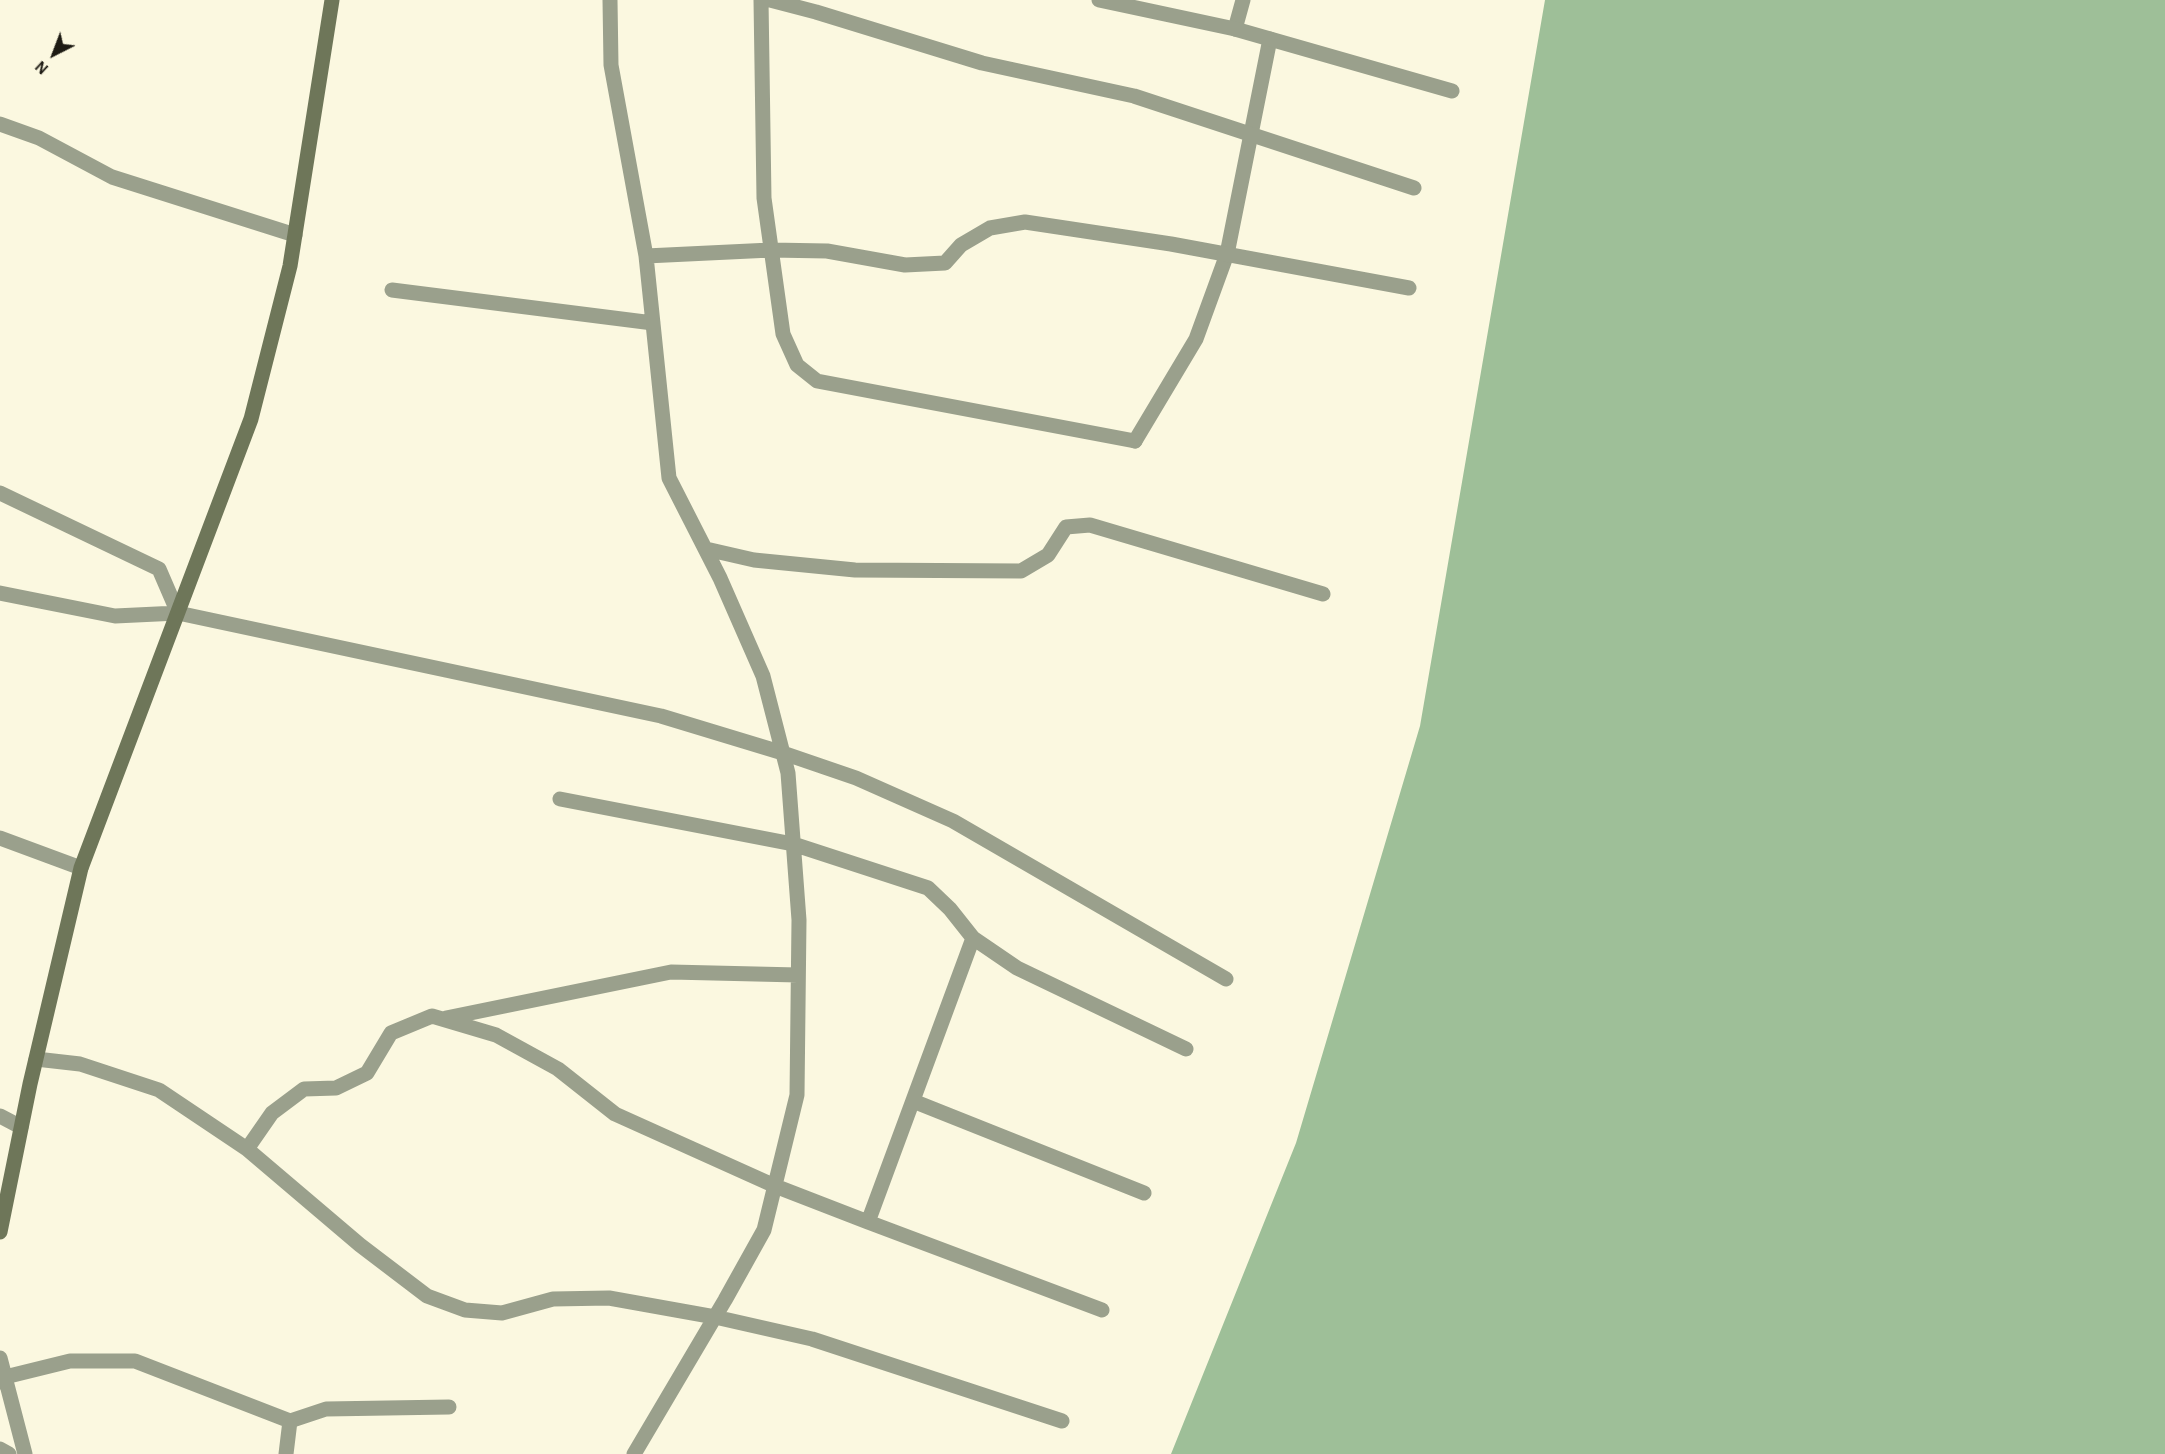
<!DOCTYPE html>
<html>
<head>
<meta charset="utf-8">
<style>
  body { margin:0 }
  #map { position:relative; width:2165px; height:1454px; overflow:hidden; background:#fbf8e0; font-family:"Alegreya Sans",sans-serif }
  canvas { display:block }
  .north { position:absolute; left:24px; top:24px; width:60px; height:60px; -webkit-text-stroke:4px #fbf8e0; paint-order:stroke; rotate:222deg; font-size:16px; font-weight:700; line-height:24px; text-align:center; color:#1d1b13 }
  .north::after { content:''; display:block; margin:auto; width:21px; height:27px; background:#1d1b13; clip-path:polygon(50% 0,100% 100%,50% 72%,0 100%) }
</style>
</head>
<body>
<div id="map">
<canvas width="2165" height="1454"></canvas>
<div class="north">N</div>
</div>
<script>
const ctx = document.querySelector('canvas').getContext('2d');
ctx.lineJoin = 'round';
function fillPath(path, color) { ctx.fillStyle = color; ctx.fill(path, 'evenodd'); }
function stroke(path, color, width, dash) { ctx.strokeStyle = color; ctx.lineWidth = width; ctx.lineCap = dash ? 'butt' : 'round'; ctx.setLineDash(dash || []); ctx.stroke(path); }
fillPath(new Path2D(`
  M1545,0H2165V1454H1171L1296,1143L1420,726Z`), '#9ebf98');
stroke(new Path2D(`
  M1235,29L1243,0
  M1135,441L1196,339L1227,254L1270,39
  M0,838L81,868`), '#9aa08c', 15);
stroke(new Path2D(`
  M610,0L611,65L646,256L669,478L720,578L763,676L788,773L799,920L797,1095L764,1230L725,1300L634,1454
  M761,0L764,198L783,334L797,365L817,381L1135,441
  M770,0L816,12L982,63L1134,96L1414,188
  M1099,0L1235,29L1452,91
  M0,124L39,138L112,177L295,235
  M646,256L771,250L827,251L905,265L945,263L961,245L990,228L1025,222L1171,244L1409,288
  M392,290L653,323
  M0,493L159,569L178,613L115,616L0,593
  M706,549L754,560L855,570L1021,571L1048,555L1066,527L1090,525L1323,594
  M178,613L661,716L783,753L856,778L953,821L1226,979
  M560,799L793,844L928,888L950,909L973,938L1017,968L1186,1049
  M446,1018L671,972L798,975
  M36,1059L80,1064L159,1090L247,1149L272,1113L304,1089L336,1088L367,1073L391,1033L432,1016L496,1035L558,1069L615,1114L775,1186L868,1222L973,938
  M913,1101L1144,1193
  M0,1116L21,1127
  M247,1149L360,1245L427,1296L465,1310L502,1313L553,1299L609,1298L715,1317L812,1339L1062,1421
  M868,1222L1102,1310
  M0,1358L25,1454
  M0,1382L5,1377L70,1361H135L290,1421L286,1454
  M290,1421L326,1409L449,1407
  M0,1449L9,1454`), '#9aa08c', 15);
stroke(new Path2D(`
  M0,1232L30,1084L81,868L251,419L290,266L332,0`), '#6e7659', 15);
</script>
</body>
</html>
